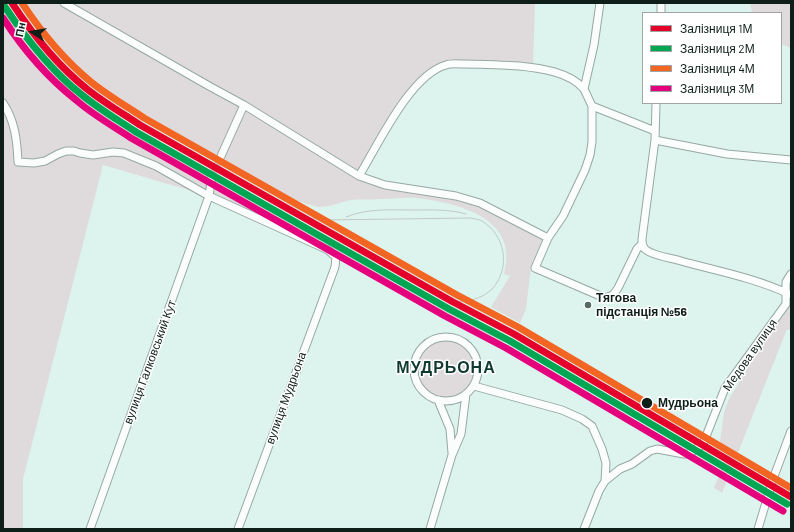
<!DOCTYPE html>
<html>
<head>
<meta charset="utf-8">
<style>
  body { margin:0 }
  #map { position:relative; width:794px; height:532px; overflow:hidden; background:#dcf4ed; font-family:Barlow,sans-serif }
  canvas { display:block }
  .frame { position:absolute; inset:0; border:4px solid #0e1f1a; pointer-events:none }
  .legend { position:absolute; left:642px; top:12px; width:140px; height:92px; box-sizing:border-box; background:#fff; border:1px solid #9fa5a3; margin:0; padding:5px 7px; list-style:none; font-size:12px; color:#0e1f1a }
  .legend li { display:flex; align-items:center; gap:8px; height:20px }
  .legend b { width:20px; border:1px solid #9fa5a3 }
  .north { position:absolute; left:12px; top:12px; width:40px; height:40px; -webkit-text-stroke:3px #fff; paint-order:stroke; rotate:282deg; font-size:11px; font-weight:700; line-height:16px; text-align:center; color:#0e1f1a }
  .north::after { content:''; display:block; margin:auto; width:14px; height:18px; background:#0e1f1a; clip-path:polygon(50% 0,100% 100%,50% 72%,0 100%) }
</style>
</head>
<body>
<div id="map">
<canvas width="794" height="532"></canvas>
<div class="frame"></div>
<ul class="legend">
<li><b style="height:5px;background:#e4002b"></b>Залізниця 1М</li>
<li><b style="height:5px;background:#00a651"></b>Залізниця 2М</li>
<li><b style="height:5px;background:#f26522"></b>Залізниця 4М</li>
<li><b style="height:5px;background:#e5007d"></b>Залізниця 3М</li>
</ul>
<div class="north">Пн</div>
</div>
<script>
const ctx = document.querySelector('canvas').getContext('2d');
ctx.lineJoin = 'round';
function fillPath(path, color) { ctx.fillStyle = color; ctx.fill(path, 'evenodd'); }
function stroke(path, color, width, dash) { ctx.strokeStyle = color; ctx.lineWidth = width; ctx.lineCap = dash ? 'butt' : 'round'; ctx.setLineDash(dash || []); ctx.stroke(path); }
function drawText(font, color, halo, rows, align = 'center') {
  ctx.font = font + ' Barlow,sans-serif'; ctx.lineWidth = 3; ctx.setLineDash([]); ctx.textBaseline = 'middle'; ctx.strokeStyle = halo; ctx.fillStyle = color; for (const [text, x, y, turn = 0] of rows) {
    ctx.save(); ctx.translate(x, y); ctx.rotate((+turn || 0) * Math.PI / 180); ctx.textAlign = isNaN(turn) ? turn : align; if (halo) ctx.strokeText(text, 0, 0); ctx.fillText(text, 0, 0); ctx.restore();
  }
}
fillPath(new Path2D(`
  M3,3H6L23,29L56,65L92,98L117,117L418,288L420,293L510,340L499,343L328,250L209,196L103,165L23,479V529H3Z
  M22,3H535L533,67L447,64L417,84L360,176L456,196L544,236L531,267L526,309L520,323L491,307L510,276L504,274C519,221 465,205 424,199C410,196 394,199 381,199C371,200 360,199 350,200C341,202 330,207 320,207C312,206 302,202 294,200L142,116L116,98L90,79L67,56L32,18Z
  M750,3H791V48L781,44V13H752Z
  M790,306H791V331L787,329L722,493L714,488L724,462L720,442L724,412L729,399L759,350Z
  M415 369a31 31 0 1 1 62 0a31 31 0 1 1-62 0Z`), '#dfdbdd');
stroke(new Path2D(`
  M212,176L221,156`), '#bdd4cd', 7, [7, 3.5]);
const minor = new Path2D(`
  M64,3L209,86L244,105L359,176L385,185L456,196L480,203L548,238
  M600,3L594,45L584,89L592,106V142L590,155L585,170L563,216L548,238L535,268L605,298L613,295L618,288L637,249L642,244
  M661,13V3
  M3,103C15,121 17,140 18,162L34,163L45,161L58,154L66,151H74L80,153L93,155L113,152L124,153L156,166L209,196L328,250L336,257L335,267L238,529
  M656,103L655,140L642,239C642,243 642,247 646,250C654,256 671,258 681,261C717,271 755,278 789,294
  M592,106L655,131
  M655,140L727,154L791,160
  M221,156L244,105
  M359,176C378,145 410,75 446,65C451,63 459,64 464,64C483,64 501,65 519,66C540,68 570,72 584,89
  M414 369a32 32 0 1 1 64 0a32 32 0 1 1-64 0Z
  M474,386L562,410L582,419L592,426L602,449L606,463L605,481
  M438,400L450,429L452,453
  M90,529L209,196L212,176
  M430,529L452,455L461,434L466,394
  M584,529L599,491L605,481L620,469L632,464L650,451L657,449L684,454H689L703,444L725,388L786,304V282L791,274
  M758,529L773,479L791,431`);
stroke(minor, '#96a8a3', 9);
stroke(minor, '#fafdfc', 7);
stroke(new Path2D(`
  M346,217C367,208 391,210 414,210C431,210 449,209 466,214
  M313,218L322,220L470,218C474,219 479,219 482,221C505,235 511,267 493,288C483,299 467,302 453,302`), '#c2c8c6', 1);
stroke(new Path2D(`
  M12,3C33,35 57,65 87,89C103,102 122,113 140,125L453,302L514,334L791,497`), '#e4002b', 7);
stroke(new Path2D(`
  M5,7C27,40 51,71 82,95C99,109 118,120 136,132L449,309L510,341L787,504`), '#00a651', 7);
stroke(new Path2D(`
  M22,3C41,32 63,59 91,82C107,95 126,106 144,118L457,295L518,327L791,488`), '#f26522', 7);
stroke(new Path2D(`
  M3,18C23,49 47,77 76,100C93,115 113,126 131,138L445,316L506,348L783,511`), '#e5007d', 7);
for (const [x, y, r, color] of [
  [588,305,4,"#566a64"],
  [647,403,6,"#0e1f1a"]
]) { const dot = new Path2D(); dot.arc(x, y, r, 0, 2 * Math.PI); ctx.fillStyle = color; ctx.fill(dot); stroke(dot, '#fff', 1.5); }
drawText('bold 12px', '#0e1f1a', '#fff', [
  ["Тягова",596,298],
  ["підстанція №56",596,312]
], 'left');
drawText('12px', '#0e1f1a', '#fff', [
  ["Медова вулиця",750,355,-55],
  ["вулиця Галковський Кут",150,362,-70],
  ["вулиця Мудрьона",286,398,-70]
]);
drawText('bold 12px', '#0e1f1a', '#fff', [
  ["Мудрьона",658,403]
], 'left');
ctx.letterSpacing = '1px';
drawText('bold 16px', '#103a30', '#fff', [
  ["МУДРЬОНА",446,368]
]);
ctx.letterSpacing = '0px';
</script>
</body>
</html>
